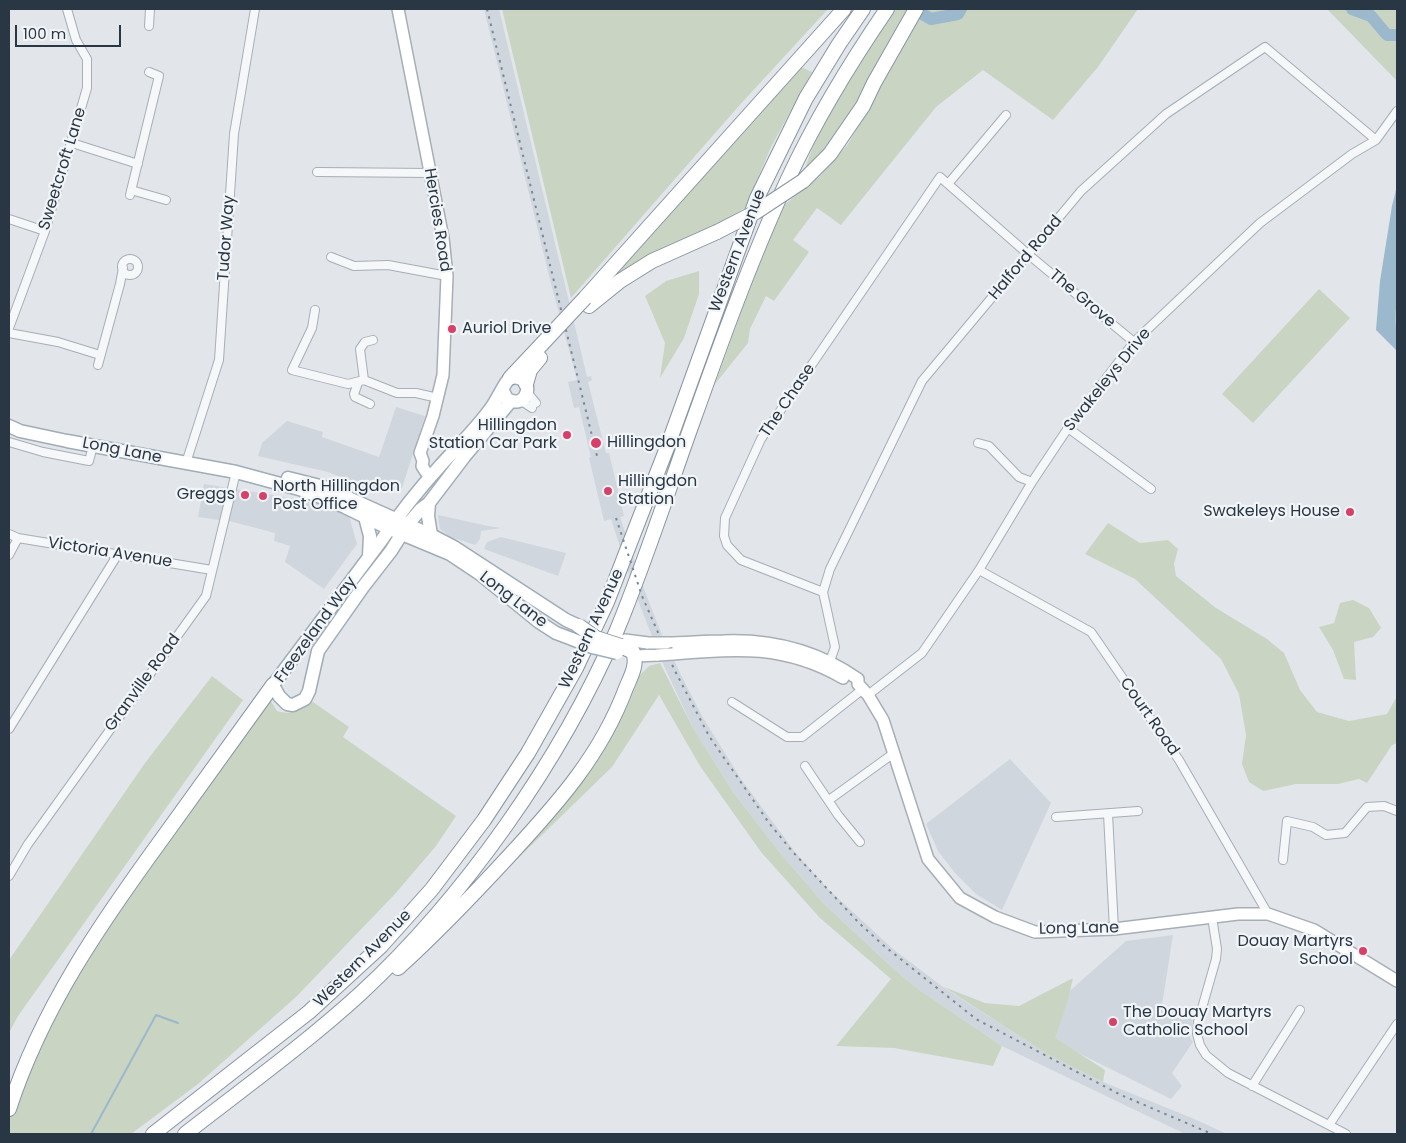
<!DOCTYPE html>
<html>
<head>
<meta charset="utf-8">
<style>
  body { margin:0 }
  #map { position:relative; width:1406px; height:1143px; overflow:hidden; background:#e2e6eb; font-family:Poppins,sans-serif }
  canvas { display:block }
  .frame { position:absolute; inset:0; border:10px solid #293644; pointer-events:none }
  .scale { position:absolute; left:15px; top:25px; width:106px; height:22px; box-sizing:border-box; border:2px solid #293644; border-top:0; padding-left:6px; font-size:15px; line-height:18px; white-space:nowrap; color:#293644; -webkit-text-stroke:4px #f2f5f8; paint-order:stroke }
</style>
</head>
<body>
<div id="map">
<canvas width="1406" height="1143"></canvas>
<div class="frame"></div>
<div class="scale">100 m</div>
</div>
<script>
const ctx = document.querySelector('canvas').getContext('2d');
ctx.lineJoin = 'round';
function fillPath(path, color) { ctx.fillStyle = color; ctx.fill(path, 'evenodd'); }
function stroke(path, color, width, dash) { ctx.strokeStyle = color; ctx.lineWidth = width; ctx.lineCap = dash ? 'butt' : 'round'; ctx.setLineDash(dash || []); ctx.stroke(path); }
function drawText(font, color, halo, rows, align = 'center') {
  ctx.font = font + ' Poppins,sans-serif'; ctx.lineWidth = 4.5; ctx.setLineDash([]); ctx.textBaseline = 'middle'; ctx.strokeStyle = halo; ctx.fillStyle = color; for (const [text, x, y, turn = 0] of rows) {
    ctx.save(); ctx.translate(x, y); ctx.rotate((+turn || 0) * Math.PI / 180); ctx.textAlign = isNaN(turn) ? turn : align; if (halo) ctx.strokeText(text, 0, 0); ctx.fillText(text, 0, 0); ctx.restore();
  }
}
fillPath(new Path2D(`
  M484,9H499L583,360L587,377L591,376L592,380L588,382L606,453H609L624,516L620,517L644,589L662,635L682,677L702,716L741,779L795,852L827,888L893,949L943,987L1047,1054L1103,1082L1192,1118L1227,1134H1185L1002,1046L921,991L897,972L822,902L777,849L733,792L693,728L664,666L635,593L611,519L604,521L589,458L591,457L579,407L574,408L568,382L577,380L572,361L550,280Z
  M396,407L425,416L402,488L380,493L328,472L258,456L262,443L287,421L323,432L322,437L379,457Z
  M204,484L297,499L320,505L349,516L357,544L324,589L285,562L290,546L274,541L275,533L233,522L198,517Z
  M438,515L488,526L501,528L481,531L480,539L475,545L451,537L440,529Z
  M501,537L566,553L558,576L484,549L487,542Z
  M1010,759L1051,803L1002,910L976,894L955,873L938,851L926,824Z
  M1173,935L1162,1005L1193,1017L1190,1038L1193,1042L1172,1073L1182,1086L1171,1099L1028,1028L1126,941Z`), '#d0d6dd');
fillPath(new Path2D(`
  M502,9H828L737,108L571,298Z
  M896,9H908C895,32 883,55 871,77C853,111 835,145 805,168L819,130L861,61Z
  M923,9H1138L1098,67L1053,120L983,70L936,107L841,225L817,208L793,240L809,252L774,301L766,296L750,329L748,343L715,384L758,266L784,205L819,177L848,144Z
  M1327,9H1397V81Z
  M801,67L812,72L771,147L745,208L710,229L612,279Z
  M699,271V294L684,338L660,378L665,343L645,296L666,281Z
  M1319,289L1350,318L1253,423L1222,394Z
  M1108,523L1140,543L1168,540L1178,549L1174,564L1176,576L1216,608L1267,639L1284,653L1300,690L1317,712L1349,721L1387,714L1397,696V743L1392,745L1367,783L1359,779L1338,784H1296L1263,791L1249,782L1242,764L1246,735L1239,694L1221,659L1135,579L1085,554Z
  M1353,600L1369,608L1381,628L1373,637L1354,642L1356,680L1344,679L1333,650L1319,627L1334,623L1340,603Z
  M660,663L693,728L733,792L777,849L822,902L897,972L921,991L1002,1046L993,1066L894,1048L836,1046L891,979L820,918L761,852L700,766L659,695L612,767L476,899L562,806L598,760L627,707L640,675L649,666Z
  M212,676L243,700L18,1016L9,1033V960L145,763Z
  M269,698L277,711C294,716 297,709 310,700L349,727L343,737L456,816L436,846L395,894L296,997L198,1084L131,1134H9V1121L20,1086L42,1046L56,1007L89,953Z
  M1073,978L1068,1000L1055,1038L1105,1070L1103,1082L1047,1054L944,987L985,1003L1019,1006Z`), '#c9d5c2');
fillPath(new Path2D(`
  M1397,186V301C1394,317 1397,334 1397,351L1376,330L1380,281L1392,206Z`), '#9bb8cc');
stroke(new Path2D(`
  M91,1134L156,1015L178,1023`), '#9bb8cc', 2);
stroke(new Path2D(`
  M1352,9L1371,16L1387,35H1397
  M917,11L931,19L958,14L961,9`), '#9bb8cc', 12);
const street = new Path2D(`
  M149,26L150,9
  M72,143L138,164
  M317,172L431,173
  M948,184L1006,115
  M131,190L166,200
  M130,195L159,76L149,72
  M9,219L45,231
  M331,257L354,266L388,265L447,276
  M122 267a8 8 0 1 1 16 0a8 8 0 1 1-16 0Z
  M315,310L312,328L292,370L348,384L364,380L397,393H416L438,398
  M9,328L45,231L87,88V59L76,40L67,9
  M9,333L58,342L100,355
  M98,365L120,284L123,268
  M364,380L360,349L365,342L373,340
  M358,383L354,394L355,397L370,404
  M527,392L536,403
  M519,401L523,402L532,408
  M1068,428L1151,489
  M9,442L43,452L89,461L93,446
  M978,443L989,446L1019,477L1032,482
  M186,463L219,360L234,134L255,9
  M9,534L18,538L212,570
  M9,555L18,538
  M979,570L1091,632L1179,760L1268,914
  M823,592L741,560L727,545L724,536L725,518L761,439L940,177L1029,255L1134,342
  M830,661L835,647L823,592L830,569L922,381L1081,191L1166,114L1265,47L1376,140
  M868,695L922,653L979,570L1032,482L1068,428L1134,342L1260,223L1352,154L1376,140L1397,111
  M732,702L787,737H802L863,689
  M9,729L118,554
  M805,766L838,815L860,842
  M829,800L894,753
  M1108,814L1114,929
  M1056,817L1138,811
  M1283,860L1287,821L1313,827L1326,835L1345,833L1367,807L1384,806L1397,811
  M9,876L28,844L206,596L236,472
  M1212,917L1217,949L1216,959L1198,1022L1197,1034L1200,1045L1206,1055L1228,1073L1346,1134
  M1252,1086L1300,1010
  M1329,1125L1397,1024`);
const secondary = new Path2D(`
  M398,9L443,238L447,276L443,375L433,416L420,453L423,461L422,466L430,478
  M625,640L648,643
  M666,643C685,643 704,641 723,641C772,639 818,651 858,679V684L868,695L883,720L928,859L960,898L995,917L1035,932L1114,929L1238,914H1268L1314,930L1397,981
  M673,654C736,648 786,645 843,678
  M635,656L658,655`);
const primary = new Path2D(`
  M503,391L507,399C514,403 523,403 526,394C531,383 519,374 509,379C505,382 496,402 491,408C476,429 457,447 440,466C419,489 399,514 381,541L273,685L279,696L287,704L293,705L305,699L309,691L318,651L363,587L391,551L408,524L421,509L429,503L464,457L511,401
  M9,426L20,431L67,441L236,472L299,489L323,498L345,507L390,529L450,554L480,574L539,622L556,633L572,639
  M288,478L324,487L431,535L454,547L566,620L579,626
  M429,503L428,516L431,535
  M365,517L370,536L369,556`);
const highway = new Path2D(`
  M803,181L830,154L863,106L874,83L916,9
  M585,298L844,9
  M589,306L620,281L652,261L717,232
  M510,378L542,344
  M526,384L530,370L540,358
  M398,968C438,932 474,894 510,855C558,803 601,755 626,688C631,676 638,664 633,652L621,646
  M9,1109C42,1008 100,924 162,839C199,788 236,737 273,685
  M153,1134L309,1012L381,946L432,889L484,820L528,753L576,668L607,602L668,445L757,198L806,98L839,44L863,9
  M185,1134C244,1088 304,1045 360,994C464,898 561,760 617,630C643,567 664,503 687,438C718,351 749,263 788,179C816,119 850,63 887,9`);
stroke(street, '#a7aeb6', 10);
stroke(secondary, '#a7aeb6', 14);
stroke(primary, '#a0acb7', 15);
stroke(highway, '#8895a2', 16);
stroke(street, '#f5f7f9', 8);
stroke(secondary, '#fff', 11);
stroke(primary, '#fff', 12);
stroke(highway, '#fff', 14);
stroke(new Path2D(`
  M487,9L597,456
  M616,518L642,596L674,669L709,736L769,823L792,851L859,923L883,945L976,1019L1121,1095L1212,1134`), '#7a8795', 2, [2.5, 5]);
const secondaryBridge = new Path2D(`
  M648,643H666
  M658,655L673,654`);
const primaryBridge = new Path2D(`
  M572,639L592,647L617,653`);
const highwayBridge = new Path2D(`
  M717,232L756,212L803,181
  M542,344L585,298
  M579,626L596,638L621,646`);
stroke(secondaryBridge, '#a7aeb6', 14, []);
stroke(primaryBridge, '#a0acb7', 15, []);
stroke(highwayBridge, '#8895a2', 16, []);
stroke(secondaryBridge, '#fff', 11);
stroke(primaryBridge, '#fff', 12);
stroke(highwayBridge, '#fff', 14);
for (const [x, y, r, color] of [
  [452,329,5,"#d54168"],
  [567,435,5,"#d54168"],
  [596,443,6,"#d54168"],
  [608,491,5,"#d54168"],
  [245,495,5,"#d54168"],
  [263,496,5,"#d54168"],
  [1350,512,5,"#d54168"],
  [1363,951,5,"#d54168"],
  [1113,1022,5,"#d54168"]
]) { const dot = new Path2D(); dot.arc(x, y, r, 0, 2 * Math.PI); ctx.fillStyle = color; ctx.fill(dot); stroke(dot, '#f2f5f8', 2); }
drawText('16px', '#293644', '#f2f5f8', [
  ["Sweetcroft Lane",63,169,-73],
  ["Hercies Road",437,220,81],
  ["Tudor Way",227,238,-86],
  ["Western Avenue",738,251,-69],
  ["Halford Road",1026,258,-50],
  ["The Grove",1082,299,40],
  ["Swakeleys Drive",1108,380,-51],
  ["The Chase",788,401,-56],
  ["Long Lane",122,451,11],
  ["Victoria Avenue",110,553,9],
  ["Long Lane",513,600,38],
  ["Western Avenue",592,629,-65],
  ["Freezeland Way",316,630,-54],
  ["Granville Road",143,683,-54],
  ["Court Road",1149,717,55],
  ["Long Lane",1079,929,-1],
  ["Western Avenue",363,959,-45]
]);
drawText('16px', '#293644', '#f2f5f8', [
  ["Auriol Drive",462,329],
  ["Hillingdon",557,426,"right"],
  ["Station Car Park",557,444,"right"],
  ["Hillingdon",607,443],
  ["Hillingdon",618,482],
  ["Station",618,500],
  ["North Hillingdon",273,487],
  ["Post Office",273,505],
  ["Greggs",235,495,"right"],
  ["Swakeleys House",1340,512,"right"],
  ["Douay Martyrs",1353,942,"right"],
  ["School",1353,960,"right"],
  ["The Douay Martyrs",1123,1013],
  ["Catholic School",1123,1031]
], 'left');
</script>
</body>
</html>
